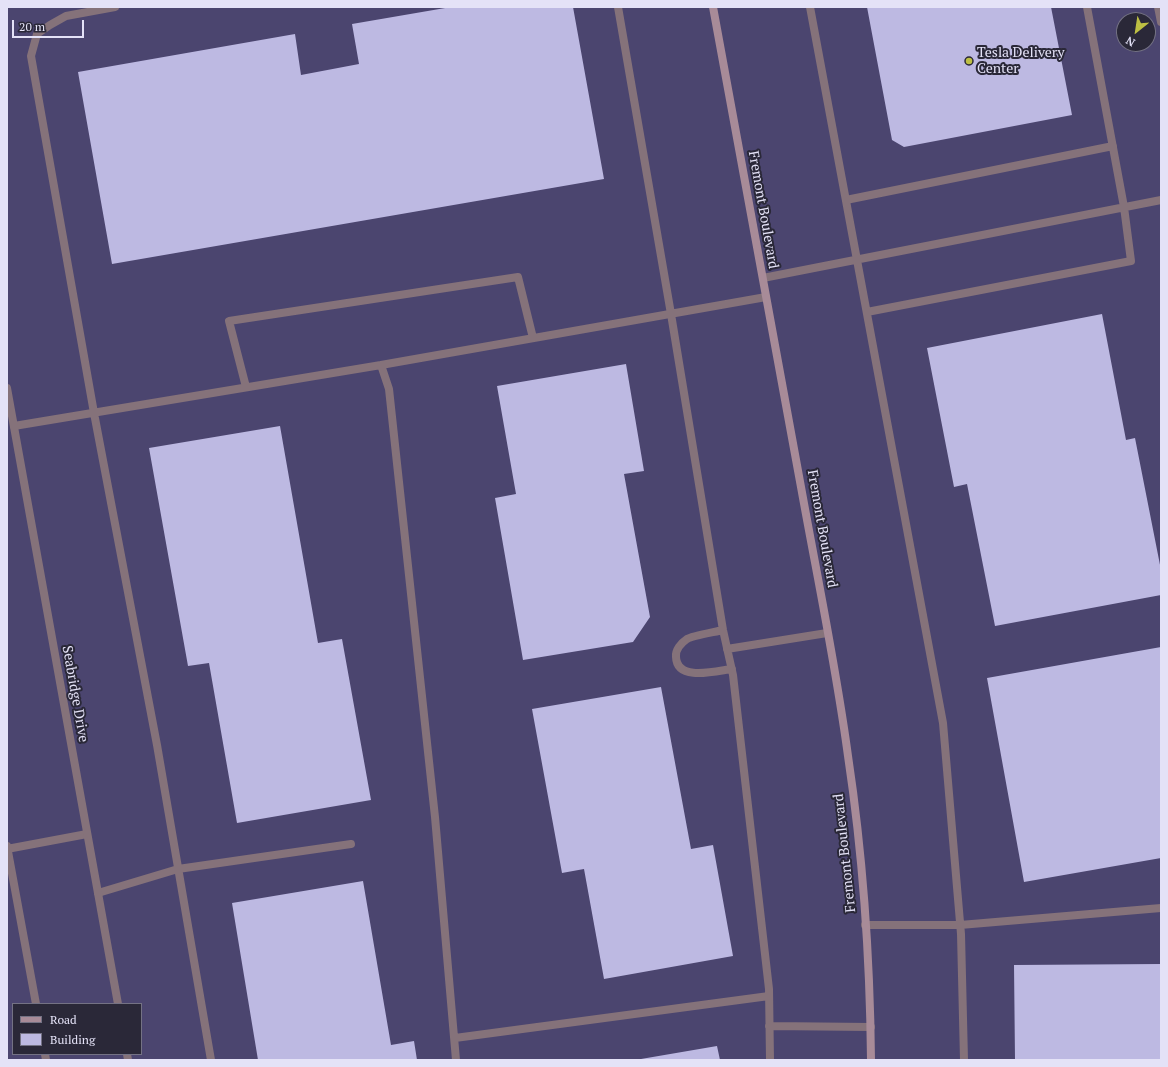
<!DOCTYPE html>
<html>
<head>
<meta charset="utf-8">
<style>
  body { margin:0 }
  #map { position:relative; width:1168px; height:1067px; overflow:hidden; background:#433e61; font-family:"PT Serif",serif }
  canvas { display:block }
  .frame { position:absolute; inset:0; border:8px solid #e4e2f7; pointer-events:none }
  .legend { position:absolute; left:12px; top:1003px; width:130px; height:52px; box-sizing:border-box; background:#2a2838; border:1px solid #747284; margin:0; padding:5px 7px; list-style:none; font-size:12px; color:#e4e2f7 }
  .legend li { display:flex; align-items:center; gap:8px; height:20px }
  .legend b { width:20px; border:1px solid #747284 }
  .north { position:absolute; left:1116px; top:12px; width:40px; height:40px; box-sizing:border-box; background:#2a2838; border:1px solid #747284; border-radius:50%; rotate:210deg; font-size:11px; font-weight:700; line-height:16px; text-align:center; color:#e4e2f7 }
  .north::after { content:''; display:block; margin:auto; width:14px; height:18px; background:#bdbf43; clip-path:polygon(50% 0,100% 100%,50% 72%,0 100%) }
  .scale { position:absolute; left:12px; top:20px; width:72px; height:18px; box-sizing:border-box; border:2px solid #e4e2f7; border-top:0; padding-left:5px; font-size:12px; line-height:14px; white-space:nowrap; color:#e4e2f7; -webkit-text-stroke:3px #2a2838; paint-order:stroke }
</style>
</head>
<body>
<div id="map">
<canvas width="1168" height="1067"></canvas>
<div class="frame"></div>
<ul class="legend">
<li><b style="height:5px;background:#a88b98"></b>Road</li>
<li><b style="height:11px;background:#bdb9e2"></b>Building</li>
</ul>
<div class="north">N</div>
<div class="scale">20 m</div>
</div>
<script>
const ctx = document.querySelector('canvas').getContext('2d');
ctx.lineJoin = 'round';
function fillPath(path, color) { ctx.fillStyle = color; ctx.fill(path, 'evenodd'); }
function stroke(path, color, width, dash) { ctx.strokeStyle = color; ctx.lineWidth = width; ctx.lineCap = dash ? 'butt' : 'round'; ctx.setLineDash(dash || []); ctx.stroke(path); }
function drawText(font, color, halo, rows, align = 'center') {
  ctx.font = font + ' "PT Serif",serif'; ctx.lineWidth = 4; ctx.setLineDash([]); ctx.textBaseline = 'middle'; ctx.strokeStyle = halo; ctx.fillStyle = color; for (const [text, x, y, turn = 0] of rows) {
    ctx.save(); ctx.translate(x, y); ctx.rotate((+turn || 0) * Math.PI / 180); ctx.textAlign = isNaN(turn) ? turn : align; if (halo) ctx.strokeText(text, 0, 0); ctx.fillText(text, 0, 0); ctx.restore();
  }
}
fillPath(new Path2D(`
  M7,7H1161V1060H7ZM1124,20H1148V44H1124ZM13,1004H141V1054H13Z`), '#4b456f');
fillPath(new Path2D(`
  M451,7H573L604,179L112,264L78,72L295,34L301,75L359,64L352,24Z
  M867,7H1051L1072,115L904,147L892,140Z
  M1102,314L1126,440L1135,438L1161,570V595L995,626L967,484L954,487L927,348Z
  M626,364L644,471L624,474L650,617L633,642L523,660L495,498L516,494L497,386Z
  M280,426L318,643L342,639L371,800L237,823L209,663L188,666L149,448Z
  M1161,647V858L1024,882L987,678Z
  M661,687L691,849L713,845L733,956L604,979L584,869L562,873L532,709Z
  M363,881L391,1045L414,1041L417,1060H258L232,903Z
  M1161,964V1060H1015L1014,965Z
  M717,1046L720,1060H641V1059Z`), '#bdb9e2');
stroke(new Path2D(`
  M115,7L66,16L50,25L37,34L31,56L94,413L157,745L211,1060
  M618,7L671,314L723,630L733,675L769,989L770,1060
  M810,7L943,723L961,934L964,1060
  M1158,7L1161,22
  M846,200L1113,146
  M763,278L1161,200
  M867,312L1131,261L1124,207L1087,7
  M246,387L229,321L518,277L533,338
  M14,426L381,365
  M723,630C715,632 692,636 687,639C681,643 675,650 676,657C677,682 716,671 732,669
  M727,649L827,633
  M7,846L36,1004
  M7,849L87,834
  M98,893L178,869L351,844
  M865,925H960L1161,908
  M769,1026L871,1027
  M455,1038L769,996
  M45,1054L46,1060
  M456,1060L435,817L389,389L381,365L766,297`), '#85727a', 8);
stroke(new Path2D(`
  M7,388L118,1004
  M127,1054L128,1060`), '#85727a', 8);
stroke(new Path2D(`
  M713,7C742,167 772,327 801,487C817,576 836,666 848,756C863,856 870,958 871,1060`), '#a88b98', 8);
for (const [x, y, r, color] of [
  [969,61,4,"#bdbf43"]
]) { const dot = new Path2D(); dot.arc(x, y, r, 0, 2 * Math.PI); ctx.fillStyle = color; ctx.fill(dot); stroke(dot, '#2a2838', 1.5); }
drawText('14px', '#e4e2f7', '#2a2838', [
  ["Tesla Delivery",977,53],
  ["Center",977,69]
], 'left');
drawText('14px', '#e4e2f7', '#2a2838', [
  ["Fremont Boulevard",763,210,80],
  ["Fremont Boulevard",822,529,80],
  ["Seabridge Drive",75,694,80],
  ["Fremont Boulevard",845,853,-96]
]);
</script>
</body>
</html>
